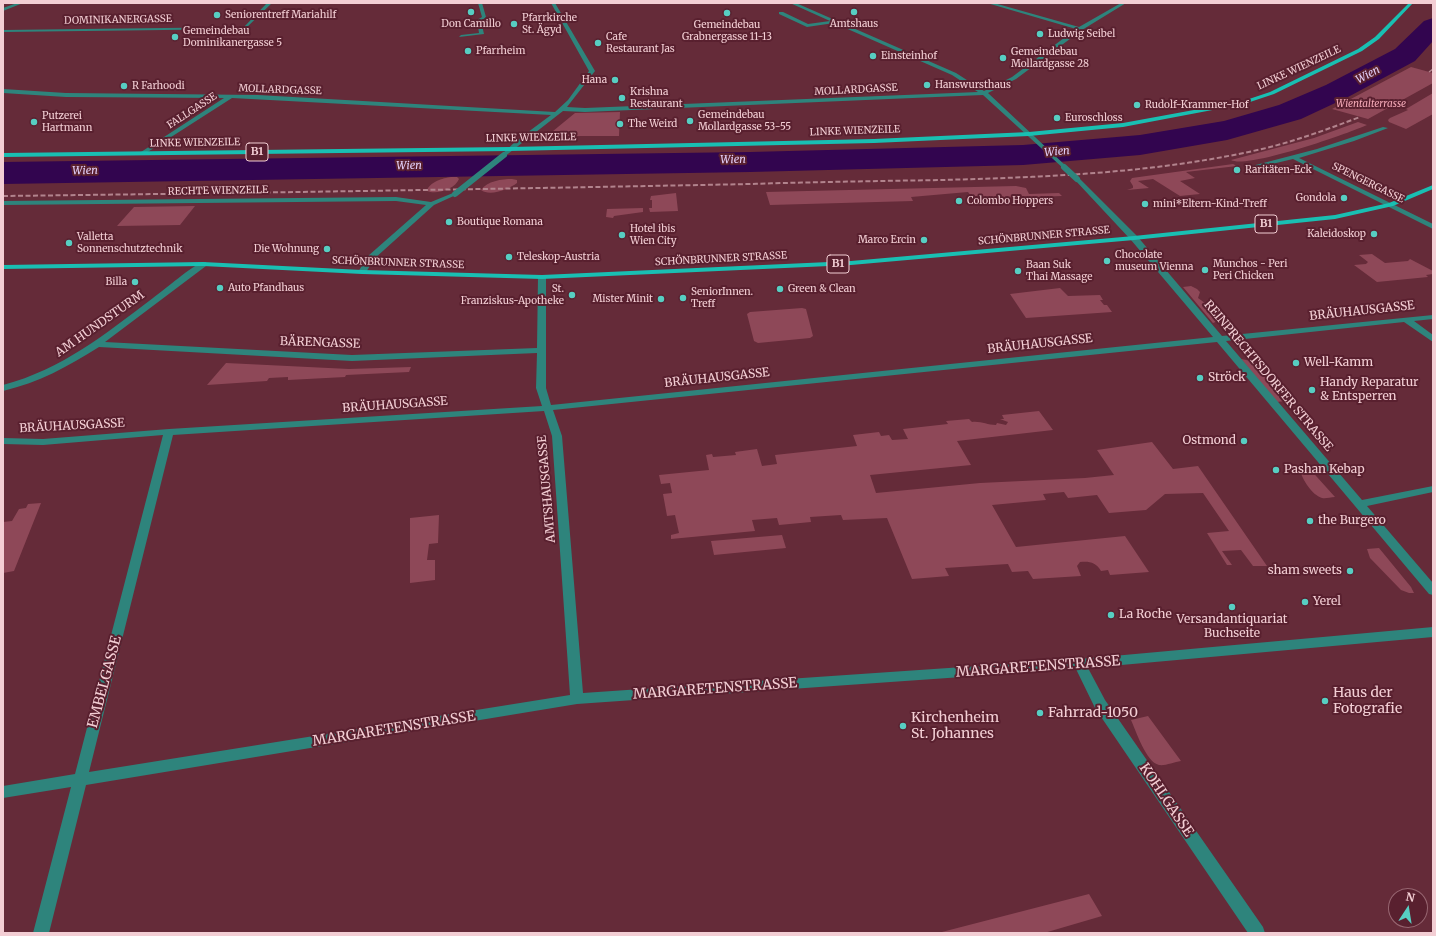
<!DOCTYPE html>
<html>
<head>
<meta charset="utf-8">
<style>
  body { margin:0 }
  #map { position:relative; width:1436px; height:936px; overflow:hidden; background:#652b39; font-family:Merriweather,serif }
  canvas { display:block }
  .frame { position:absolute; inset:0; border:4px solid #f3ced4; pointer-events:none }
  .north { position:absolute; left:1388px; top:888px; width:40px; height:40px; box-sizing:border-box; background:#59202f; border:1px solid #976671; border-radius:50%; rotate:12deg; font-size:11px; font-weight:700; line-height:16px; text-align:center; color:#f3ced4 }
  .north::after { content:''; display:block; margin:auto; width:14px; height:18px; background:#57cec2; clip-path:polygon(50% 0,100% 100%,50% 72%,0 100%) }
</style>
</head>
<body>
<div id="map">
<canvas width="1436" height="936"></canvas>
<div class="frame"></div>
<div class="north">N</div>
</div>
<script>
const ctx = document.querySelector('canvas').getContext('2d');
ctx.lineJoin = 'round';
function fillPath(path, color) { ctx.fillStyle = color; ctx.fill(path, 'evenodd'); }
function stroke(path, color, width, dash) { ctx.strokeStyle = color; ctx.lineWidth = width; ctx.lineCap = dash ? 'butt' : 'round'; ctx.setLineDash(dash || []); ctx.stroke(path); }
function drawText(font, color, halo, rows, align = 'center') {
  ctx.font = font + ' Merriweather,serif'; ctx.lineWidth = 4; ctx.setLineDash([]); ctx.textBaseline = 'middle'; ctx.strokeStyle = halo; ctx.fillStyle = color; for (const [text, x, y, turn = 0] of rows) {
    ctx.save(); ctx.translate(x, y); ctx.rotate((+turn || 0) * Math.PI / 180); ctx.textAlign = isNaN(turn) ? turn : align; if (halo) ctx.strokeText(text, 0, 0); ctx.fillText(text, 0, 0); ctx.restore();
  }
}
fillPath(new Path2D(`
  M1411,67L1433,73V83L1368,119L1332,109Z
  M1433,93V114L1406,129L1389,122L1388,120L1390,118L1408,110L1406,109Z
  M620,112L619,136H547L575,113Z
  M1358,122L1367,125C1347,134 1247,169 1231,160L1314,138Z
  M444,159H450L452,162C450,172 435,178 427,172L428,167L437,161Z
  M476,160L484,161V164C478,172 465,176 455,173V170L463,164Z
  M1233,164L1237,166L1186,172L1195,178L1180,181L1200,194L1180,196L1153,179L1138,181L1149,188L1127,190L1133,188V186L1130,181L1132,178Z
  M451,177H457L459,179C455,189 437,195 427,191C429,182 443,178 451,177Z
  M512,179L517,180V183C509,189 490,197 481,190C487,181 502,179 512,179Z
  M1016,186L1026,188L1029,194L1059,193L1062,196L973,199L968,192L911,197L913,201L770,205L766,192Z
  M676,193L678,211L650,212L649,208H652V200H650L651,196Z
  M195,206L180,225L117,226L134,207Z
  M643,208V212L614,216L613,218L606,217L607,209Z
  M1372,254L1385,263L1408,261L1410,259L1433,271V274L1426,275L1428,277L1377,282L1354,265L1366,264L1368,262L1359,255Z
  M1191,286L1197,289L1200,292L1198,298L1223,316V319L1213,323L1183,287Z
  M1060,288L1068,296L1100,295L1103,300H1100L1104,305H1107L1112,312L1026,318L1010,294Z
  M802,308L806,309L813,336L810,338L758,343L754,341L747,314L750,312Z
  M1241,359C1256,362 1259,362 1266,377L1265,378C1267,380 1269,384 1271,386C1278,392 1286,390 1286,401L1276,402Z
  M226,363L349,369L411,367L409,372L346,375L345,377L288,380V377L269,378L267,381L207,385Z
  M1039,411L1053,430L957,441L971,465L870,475L876,493L980,483L1085,478L1114,475L1097,450L1152,442L1173,469L1198,466L1267,566H1253L1241,550L1222,551L1232,565H1227L1207,533L1229,531L1203,493L1165,494L1146,510L1109,513L1097,495L1068,498L1064,492L1043,494L1046,500L992,505L1016,547L1125,536L1149,572L1110,575L1108,570L1101,571C1096,562 1089,561 1080,562L1077,566L1081,576L1033,579L1028,571L1012,572L1008,564L945,568L949,576L912,579L887,518L843,520L841,515L810,517L811,522L779,525L777,518L752,520L755,531L671,539V535L679,533L675,515L667,516L663,494L672,493L670,483L661,484L659,475L709,470L706,455L712,454L713,457L736,455L735,452L757,449L762,466L777,464L775,455L857,446L853,435L879,432L881,436L889,435L892,440L908,439L903,429L948,424L946,421L969,419L972,422C981,421 987,425 996,425L997,423L1006,425L1008,422L1000,419H1004L1002,415Z
  M1308,467L1335,497C1330,497 1326,499 1322,498C1312,495 1302,479 1300,470Z
  M41,503L14,571L3,573V522L12,521L19,509L26,508L28,504Z
  M439,515L438,543L429,544L427,560H435V580L410,583V518Z
  M782,535L786,548L714,555L711,541Z
  M1379,548L1411,587L1414,593H1409L1401,590L1370,558L1367,549Z
  M1148,716L1181,761C1174,762 1165,766 1159,765C1146,762 1136,731 1131,720Z
  M1089,894L1102,916L1044,933H938Z`), '#8e4858');
fillPath(new Path2D(`
  M1433,18V41L1415,61L1348,97L1301,119L1227,140L1140,155L1023,165L750,172L3,184V162L750,152L1023,145L1140,135L1224,121L1279,105L1326,85L1395,49L1424,21Z`), '#32054f');
fillPath(new Path2D(`
  M17,3H23L3,11V8Z
  M85,3H176L174,4H87Z
  M267,3H272L245,29L3,32V30L244,27Z
  M478,3H482L486,17L481,21L484,34L459,37L461,35L479,33L477,20L482,17Z
  M551,3H555L595,71L567,107L585,108L978,92L952,75L834,23L807,27L779,14V12H783L808,24L830,21L790,3H796L956,73L984,91L1012,77L1076,29L987,3H994L1079,27L1121,3H1126L1082,30L1016,79L988,93L1066,166V168L1064,169L983,95L585,112L563,111L504,157L501,155L516,141L551,115L232,98L143,155L140,153L141,152L224,98L66,97L3,93V89L66,93L258,95L555,112L568,100L589,71Z
  M1383,127L1388,128L1354,141L1299,158L1433,224V229L1293,159L1251,169L1248,167L1317,149Z
  M1077,177L1079,178L1137,236L1222,336L1433,315V319L1414,321L1433,335V342L1404,322L1226,341L1362,500L1433,486V492L1367,506L1433,583V595L1429,594L1217,342L553,410L562,436L583,693L1080,659L1433,627V637L1088,668L1105,700L1263,927L1265,933H1248L1095,708L1076,669L577,704L86,785L49,933H33L71,787L3,798V786L75,774L163,435L43,445L3,444V438L43,439L169,429L542,406L536,388L537,353L352,361L99,347C67,367 40,382 3,391V385C63,369 105,334 153,298C164,290 193,265 203,262H206V266L105,342L352,355L537,348L538,277L542,275L546,277V388L551,405L1213,337L1131,240L1075,180V178ZM544,411L552,436L570,695L89,772L173,435Z
  M453,193L458,194L434,205L374,259L365,274H362L358,272L368,256L426,205L396,201L3,205V201L396,197L431,202Z`), '#2e847c');
fillPath(new Path2D(`
  M1409,3H1413L1379,39L1362,51L1274,94L1244,104L1123,127L1029,136L874,143L510,151L3,157V153L510,147L874,139L1029,132L1123,123L1243,101L1270,92L1358,49L1375,37Z
  M1433,185V189L1393,206L1335,219L1134,240L851,265L542,279L362,274L203,266L3,269V265L203,262L362,270L542,275L851,261L1134,236L1335,215L1389,203Z`), '#19bfb2');
stroke(new Path2D(`
  M1429,72L1433,69`), '#b2838d', 1.5, [4, 2]);
stroke(new Path2D(`
  M3,196C252,193 501,189 750,184C814,182 878,181 942,180C1049,177 1157,173 1262,149C1296,141 1328,129 1360,117`), '#b2838d', 2, [5, 2.5]);
stroke(new Path2D(`
  M1064,167L1077,179
  M455,194L504,155`), '#2e847c', 6);
for (const [x, y, r, color] of [
  [471,12,4,"#57cec2"],
  [854,12,4,"#57cec2"],
  [727,13,4,"#57cec2"],
  [217,15,4,"#57cec2"],
  [514,24,4,"#57cec2"],
  [1040,34,4,"#57cec2"],
  [175,37,4,"#57cec2"],
  [598,43,4,"#57cec2"],
  [468,51,4,"#57cec2"],
  [873,56,4,"#57cec2"],
  [1003,58,4,"#57cec2"],
  [615,80,4,"#57cec2"],
  [927,85,4,"#57cec2"],
  [124,86,4,"#57cec2"],
  [622,98,4,"#57cec2"],
  [1137,105,4,"#57cec2"],
  [1057,118,4,"#57cec2"],
  [690,121,4,"#57cec2"],
  [34,122,4,"#57cec2"],
  [620,124,4,"#57cec2"],
  [1237,170,4,"#57cec2"],
  [1344,198,4,"#57cec2"],
  [959,201,4,"#57cec2"],
  [1145,204,4,"#57cec2"],
  [449,222,4,"#57cec2"],
  [1374,234,4,"#57cec2"],
  [622,235,4,"#57cec2"],
  [924,240,4,"#57cec2"],
  [69,243,4,"#57cec2"],
  [327,249,4,"#57cec2"],
  [509,257,4,"#57cec2"],
  [1107,261,4,"#57cec2"],
  [1205,270,4,"#57cec2"],
  [1018,271,4,"#57cec2"],
  [135,282,4,"#57cec2"],
  [220,288,4,"#57cec2"],
  [780,289,4,"#57cec2"],
  [572,295,4,"#57cec2"],
  [683,298,4,"#57cec2"],
  [661,299,4,"#57cec2"],
  [1296,363,4,"#57cec2"],
  [1200,378,4,"#57cec2"],
  [1312,390,4,"#57cec2"],
  [1244,441,4,"#57cec2"],
  [1276,470,4,"#57cec2"],
  [1310,521,4,"#57cec2"],
  [1350,571,4,"#57cec2"],
  [1305,602,4,"#57cec2"],
  [1232,607,4,"#57cec2"],
  [1111,615,4,"#57cec2"],
  [1325,701,4,"#57cec2"],
  [1040,713,4,"#57cec2"],
  [903,726,4,"#57cec2"]
]) { const dot = new Path2D(); dot.arc(x, y, r, 0, 2 * Math.PI); ctx.fillStyle = color; ctx.fill(dot); stroke(dot, '#59202f', 1.5); }
drawText('10px', '#f3ced4', '#59202f', [
  ["Seniorentreff Mariahilf",225,15],
  ["Pfarrkirche",522,18],
  ["St. Ägyd",522,30],
  ["Don Camillo",471,24,"center"],
  ["Amtshaus",854,24,"center"],
  ["Gemeindebau",727,25,"center"],
  ["Grabnergasse 11-13",727,37,"center"],
  ["Gemeindebau",183,31],
  ["Dominikanergasse 5",183,43],
  ["Ludwig Seibel",1048,34],
  ["Cafe",606,37],
  ["Restaurant Jas",606,49],
  ["Pfarrheim",476,51],
  ["Gemeindebau",1011,52],
  ["Mollardgasse 28",1011,64],
  ["Einsteinhof",881,56],
  ["Hana",607,80,"right"],
  ["Hanswursthaus",935,85],
  ["R Farhoodi",132,86],
  ["Krishna",630,92],
  ["Restaurant",630,104],
  ["Rudolf-Krammer-Hof",1145,105],
  ["Gemeindebau",698,115],
  ["Mollardgasse 53-55",698,127],
  ["Putzerei",42,116],
  ["Hartmann",42,128],
  ["Euroschloss",1065,118],
  ["The Weird",628,124],
  ["Raritäten-Eck",1245,170],
  ["Gondola",1336,198,"right"],
  ["Colombo Hoppers",967,201],
  ["mini*Eltern-Kind-Treff",1153,204],
  ["Boutique Romana",457,222],
  ["Hotel ibis",630,229],
  ["Wien City",630,241],
  ["Kaleidoskop",1366,234,"right"],
  ["Valletta",77,237],
  ["Sonnenschutztechnik",77,249],
  ["Marco Ercin",916,240,"right"],
  ["Die Wohnung",319,249,"right"],
  ["Chocolate",1115,255],
  ["museum Vienna",1115,267],
  ["Teleskop-Austria",517,257],
  ["Munchos - Peri",1213,264],
  ["Peri Chicken",1213,276],
  ["Baan Suk",1026,265],
  ["Thai Massage",1026,277],
  ["Billa",127,282,"right"],
  ["Auto Pfandhaus",228,288],
  ["St.",564,289,"right"],
  ["Franziskus-Apotheke",564,301,"right"],
  ["Green & Clean",788,289],
  ["SeniorInnen.",691,292],
  ["Treff",691,304],
  ["Mister Minit",653,299,"right"]
], 'left');
drawText('10px', '#f3ced4', '#59202f', [
  ["DOMINIKANERGASSE",118,20,-1],
  ["LINKE WIENZEILE",1299,68,-25],
  ["MOLLARDGASSE",280,90,2],
  ["MOLLARDGASSE",856,90,-3],
  ["FALLGASSE",192,111,-33],
  ["LINKE WIENZEILE",855,131,-2],
  ["LINKE WIENZEILE",531,138,-1],
  ["LINKE WIENZEILE",195,143,-1],
  ["SPENGERGASSE",1368,183,26],
  ["RECHTE WIENZEILE",218,191,-1],
  ["SCHÖNBRUNNER STRASSE",1044,236,-5],
  ["SCHÖNBRUNNER STRASSE",721,259,-3],
  ["SCHÖNBRUNNER STRASSE",398,263,2]
]);
drawText('italic 10px', '#f3a8b6', '#59202f', [
  ["Wientalterrasse",1371,104]
]);
drawText('italic 11px', '#e2cef8', '#59202f', [
  ["Wien",1368,75,-28],
  ["Wien",1057,152,-5],
  ["Wien",733,160,-1],
  ["Wien",409,166,-1],
  ["Wien",85,171,-1]
]);
for (const [x, y, w] of [
  [257,152,22],
  [1266,224,22],
  [838,264,22]
]) { const box = new Path2D(); box.roundRect(x - w / 2, y - 9, w, 18, 3); ctx.fillStyle = '#59202f'; ctx.fill(box); stroke(box, '#f3ced4', 1); }
drawText('bold 11px', '#f3ced4', null, [
  ["B1",257,152],
  ["B1",1266,224],
  ["B1",838,264]
]);
drawText('12px', '#f3ced4', '#59202f', [
  ["BRÄUHAUSGASSE",1362,311,-6],
  ["AM HUNDSTURM",100,324,-35],
  ["BÄRENGASSE",320,343,2],
  ["BRÄUHAUSGASSE",1040,344,-6],
  ["REINPRECHTSDORFER STRASSE",1268,376,50],
  ["BRÄUHAUSGASSE",717,378,-6],
  ["BRÄUHAUSGASSE",395,405,-4],
  ["BRÄUHAUSGASSE",72,426,-3],
  ["AMTSHAUSGASSE",547,489,-95]
]);
drawText('12px', '#f3ced4', '#59202f', [
  ["Well-Kamm",1304,363],
  ["Ströck",1208,378],
  ["Handy Reparatur",1320,383],
  ["& Entsperren",1320,397],
  ["Ostmond",1236,441,"right"],
  ["Pashan Kebap",1284,470],
  ["the Burgero",1318,521],
  ["sham sweets",1342,571,"right"],
  ["Yerel",1313,602],
  ["La Roche",1119,615],
  ["Versandantiquariat",1232,620,"center"],
  ["Buchseite",1232,634,"center"]
], 'left');
drawText('14px', '#f3ced4', '#59202f', [
  ["MARGARETENSTRASSE",1038,667,-4],
  ["EMBELGASSE",105,682,-75],
  ["MARGARETENSTRASSE",715,689,-4],
  ["MARGARETENSTRASSE",394,729,-9],
  ["KOHLGASSE",1166,800,56]
]);
drawText('14px', '#f3ced4', '#59202f', [
  ["Haus der",1333,693],
  ["Fotografie",1333,709],
  ["Fahrrad-1050",1048,713],
  ["Kirchenheim",911,718],
  ["St. Johannes",911,734]
], 'left');
</script>
</body>
</html>
